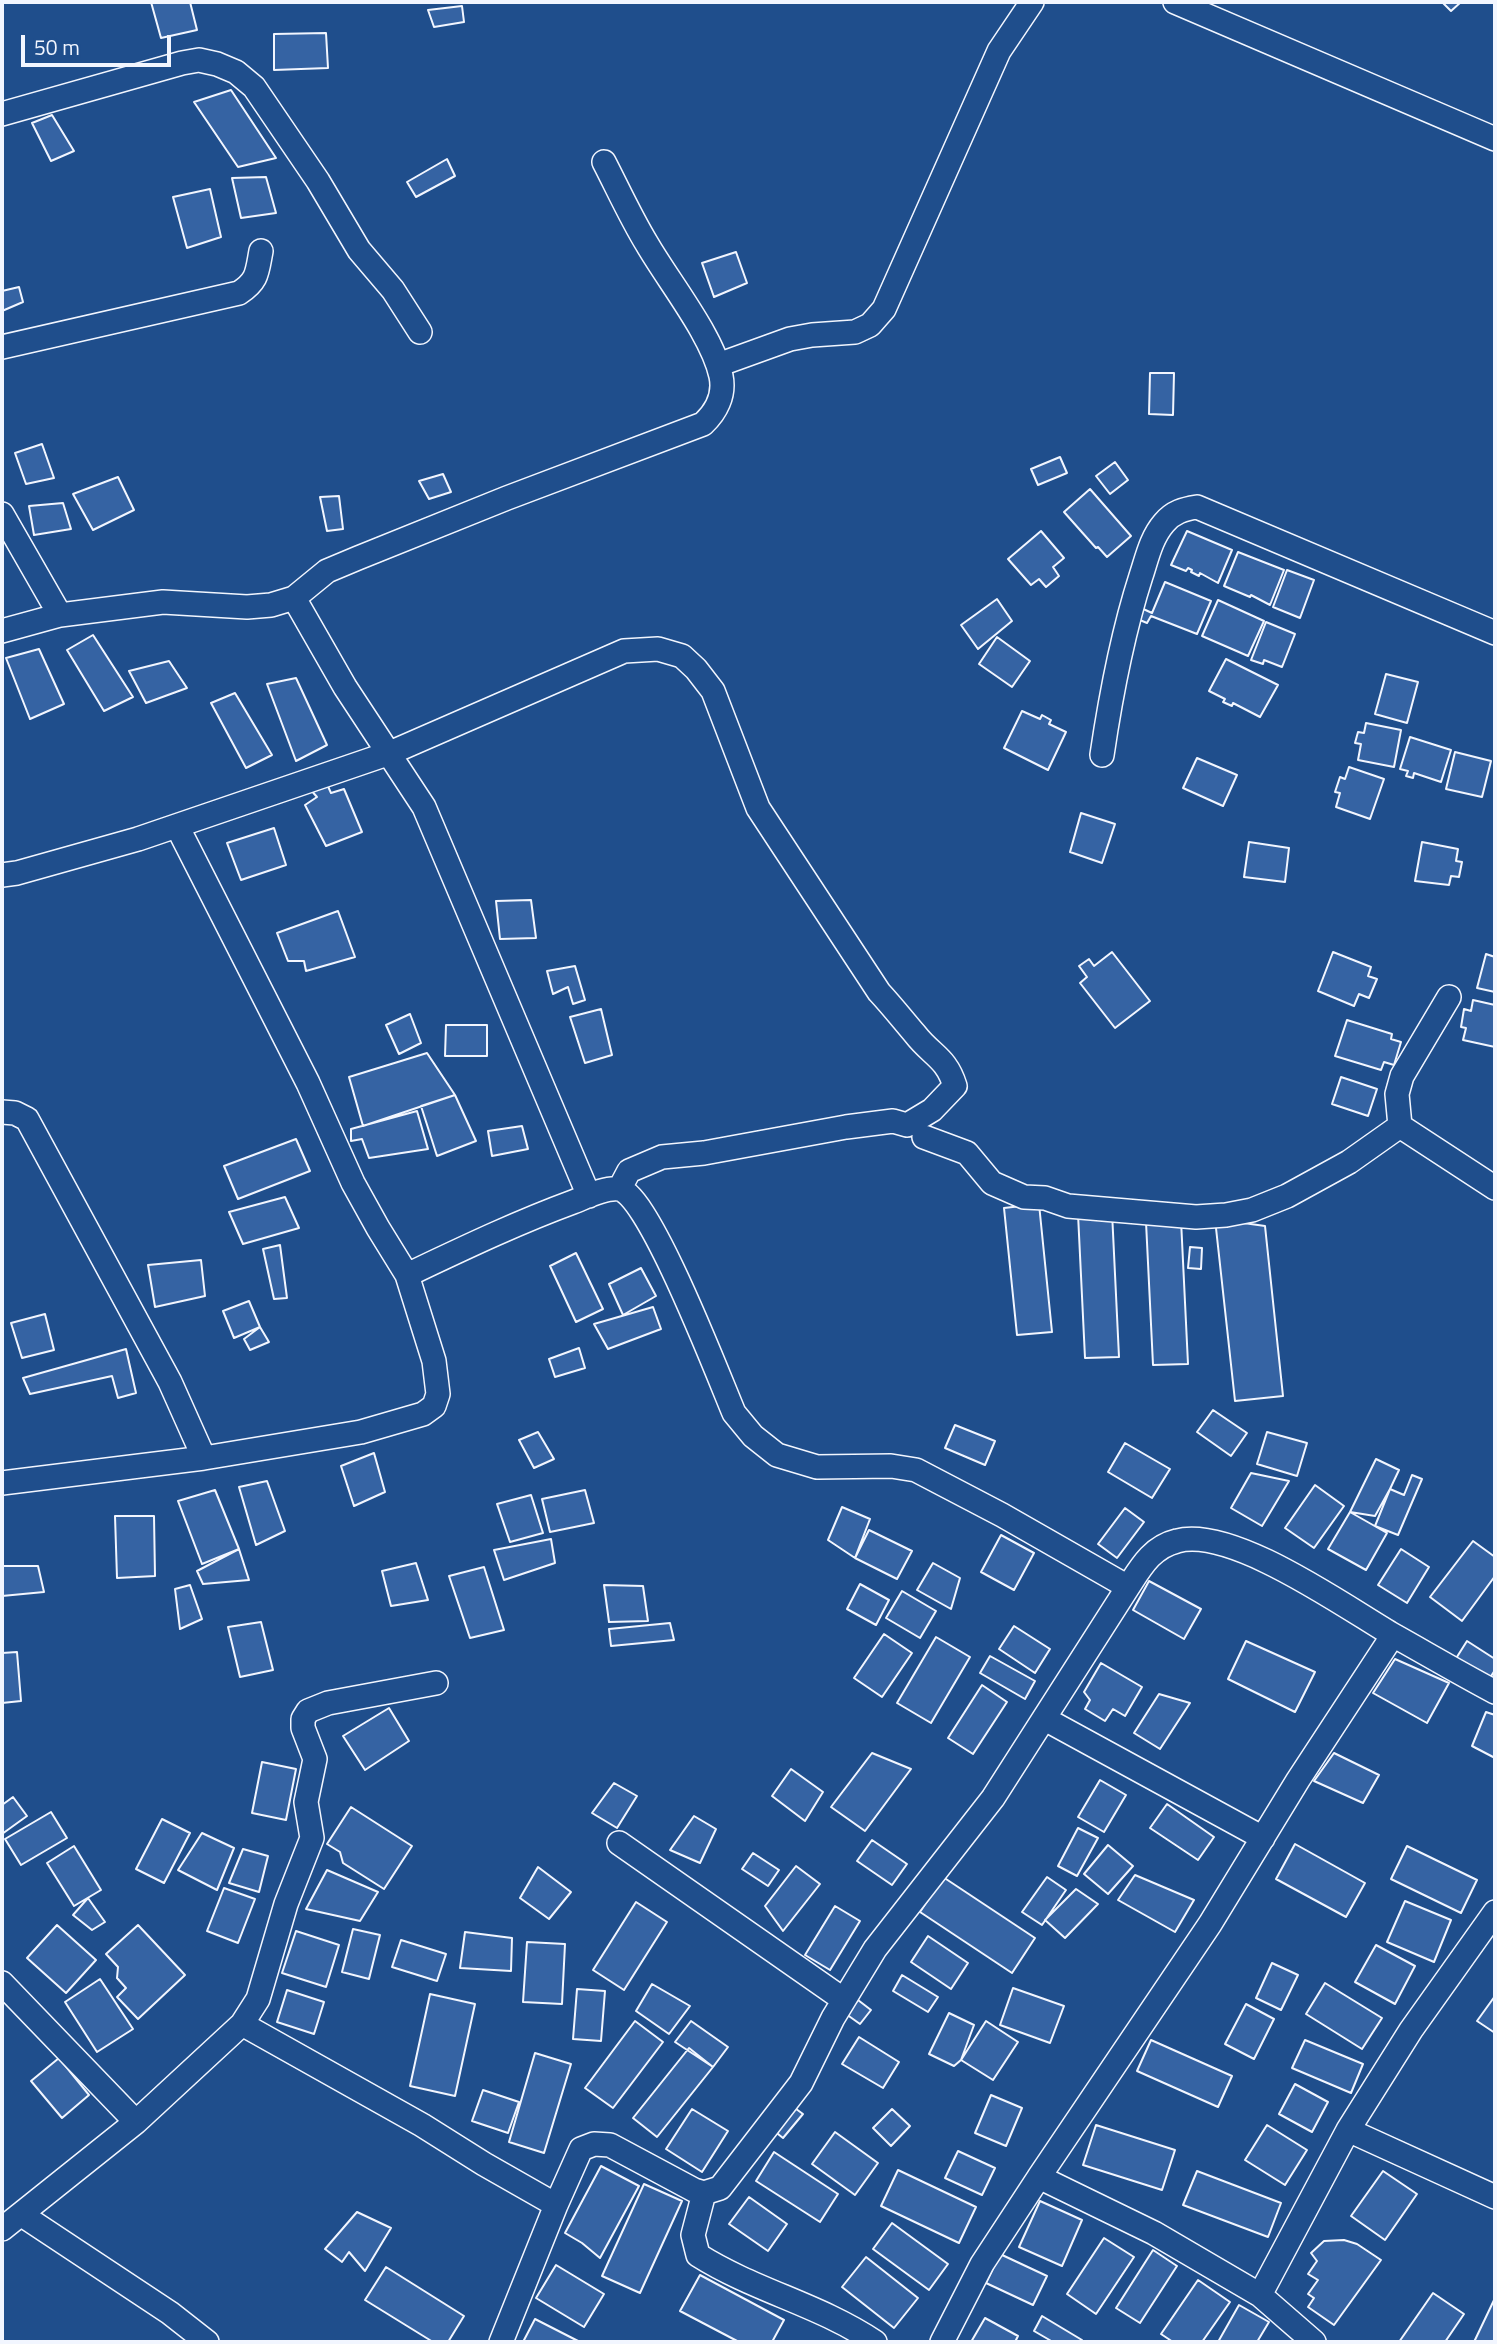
<!DOCTYPE html>
<html>
<head>
<meta charset="utf-8">
<style>
  body { margin:0 }
  #map { position:relative; width:1497px; height:2344px; overflow:hidden; background:#1f4e8c; font-family:"Titillium Web",sans-serif }
  canvas { display:block }
  .frame { position:absolute; inset:0; border:4px solid #f2f6ff; pointer-events:none }
  .scale { position:absolute; left:21px; top:35px; width:150px; height:32px; box-sizing:border-box; border:4px solid #f2f6ff; border-top:0; padding-left:9px; font-size:21px; line-height:24px; white-space:nowrap; color:#f2f6ff; -webkit-text-stroke:5px #1f4e8c; paint-order:stroke }
</style>
</head>
<body>
<div id="map">
<canvas width="1497" height="2344"></canvas>
<div class="frame"></div>
<div class="scale">50 m</div>
</div>
<script>
const ctx = document.querySelector('canvas').getContext('2d');
ctx.lineJoin = 'round';
function fillPath(path, color) { ctx.fillStyle = color; ctx.fill(path, 'evenodd'); }
function stroke(path, color, width, dash) { ctx.strokeStyle = color; ctx.lineWidth = width; ctx.lineCap = dash ? 'butt' : 'round'; ctx.setLineDash(dash || []); ctx.stroke(path); }
const building = new Path2D(`
  M151,2H190L197,30L161,38Z
  M1442,2H1461L1451,11Z
  M462,6L464,22L434,27L428,10Z
  M326,33L328,68L274,70V34Z
  M231,90L276,158L238,167L194,102Z
  M52,115L74,151L51,161L32,123Z
  M447,159L455,176L416,197L407,182Z
  M266,177L276,213L241,218L232,178Z
  M210,189L221,237L187,248L173,197Z
  M736,252L747,283L714,297L702,263Z
  M19,287L23,302L2,311V291Z
  M1150,373H1174L1173,415L1149,414Z
  M42,444L54,478L26,484L15,453Z
  M1060,457L1067,473L1038,485L1031,469Z
  M1115,462L1128,480L1110,494L1096,476Z
  M443,474L451,492L429,499L419,481Z
  M118,477L134,510L93,530L73,494Z
  M1090,489L1131,536L1107,557L1098,547L1096,548L1064,512Z
  M339,496L343,529L327,531L320,497Z
  M63,503L71,529L34,535L29,506Z
  M1041,531L1064,558L1053,567L1059,576L1046,587L1039,579L1031,585L1008,559Z
  M1187,531L1232,550L1218,583L1200,573L1199,576L1191,572L1192,570L1188,568L1186,571L1171,565Z
  M1238,552L1284,570L1270,605L1251,595L1250,597L1224,586Z
  M1287,570L1314,580L1300,618L1273,607Z
  M1165,582L1211,601L1197,634L1151,616L1147,623L1135,618L1139,607L1152,613Z
  M997,599L1012,621L978,649L961,625Z
  M1218,600L1264,621L1248,656L1202,636Z
  M1266,622L1295,634L1282,667L1264,660L1263,664L1251,660Z
  M93,635L133,697L104,711L67,650Z
  M997,637L1030,661L1012,687L979,664Z
  M39,649L64,704L30,719L6,658Z
  M1226,659L1278,685L1260,717L1233,703L1232,706L1223,702L1225,699L1209,691Z
  M169,661L187,688L146,703L129,671Z
  M1386,674L1418,682L1407,723L1375,714Z
  M296,678L327,745L296,761L267,684Z
  M235,693L272,755L246,768L211,703Z
  M1022,711L1040,719L1042,715L1051,720L1049,724L1066,732L1048,770L1004,748Z
  M1366,723L1401,730L1394,767L1358,760L1361,744L1355,743L1358,732L1364,733Z
  M1410,737L1451,750L1441,782L1414,773L1413,778L1406,776L1408,771L1400,769Z
  M1455,752L1491,761L1482,797L1446,789Z
  M1197,758L1237,775L1223,806L1183,788Z
  M1349,767L1384,779L1370,819L1336,807L1340,793L1335,792L1340,777L1345,779Z
  M326,782L331,793L344,789L362,832L326,846L305,805L317,797L310,789Z
  M1081,813L1115,824L1102,863L1070,852Z
  M274,828L286,865L241,880L227,843Z
  M1249,842L1289,848L1285,882L1244,877Z
  M1422,842L1458,849L1456,861L1462,862L1459,877L1451,876L1449,885L1415,881Z
  M531,900L536,938L500,939L496,901Z
  M338,911L355,957L306,971L304,961H288L277,933Z
  M1112,952L1150,1001L1115,1028L1080,983L1087,977L1079,966L1089,959L1094,966Z
  M1333,952L1371,967L1368,976L1377,979L1369,998L1359,994L1354,1006L1318,991Z
  M1486,954L1495,957V992L1477,988Z
  M575,966L585,1000L573,1004L568,987L553,994L547,971Z
  M1473,1000L1495,1005V1047L1463,1040L1466,1028L1461,1027L1464,1009L1471,1011Z
  M601,1009L612,1055L585,1063L570,1017Z
  M410,1014L421,1043L399,1054L386,1025Z
  M1347,1020L1392,1034L1391,1039L1401,1042L1394,1065L1384,1062L1381,1070L1335,1056Z
  M446,1025H487V1056H445Z
  M427,1053L455,1095L363,1126L349,1077Z
  M1341,1077L1377,1089L1368,1116L1332,1104Z
  M455,1095L476,1141L437,1156L421,1106Z
  M417,1111L428,1149L369,1158L362,1139L351,1141V1129Z
  M522,1126L528,1149L492,1156L488,1131Z
  M296,1139L310,1171L238,1199L224,1166Z
  M285,1197L299,1228L243,1244L229,1212Z
  M1039,1204L1052,1332L1017,1335L1004,1208Z
  M1112,1212L1119,1357L1085,1358L1078,1214Z
  M1215,1219L1265,1226L1283,1396L1235,1401Z
  M1181,1220L1188,1364L1153,1365L1146,1222Z
  M280,1245L287,1298L274,1299L263,1249Z
  M1190,1247L1202,1248L1201,1269L1188,1268Z
  M576,1253L603,1309L576,1322L550,1266Z
  M201,1260L205,1296L155,1307L148,1265Z
  M641,1268L656,1296L623,1315L609,1284Z
  M249,1301L260,1327L234,1338L223,1311Z
  M653,1307L661,1329L608,1349L594,1324Z
  M45,1314L54,1350L22,1358L11,1323Z
  M260,1327L269,1342L250,1350L244,1339Z
  M579,1348L585,1368L555,1377L549,1359Z
  M126,1349L136,1393L118,1398L112,1376L30,1394L23,1378Z
  M1213,1410L1247,1433L1231,1456L1197,1432Z
  M955,1425L995,1441L985,1465L945,1448Z
  M538,1432L554,1459L534,1468L519,1440Z
  M1267,1432L1307,1443L1297,1476L1257,1464Z
  M1125,1443L1170,1469L1152,1498L1108,1472Z
  M374,1453L385,1492L354,1506L341,1466Z
  M1376,1459L1399,1470L1390,1489L1375,1516L1350,1512Z
  M1251,1473L1289,1481L1262,1526L1231,1508Z
  M1412,1475L1422,1479L1398,1535L1375,1526L1390,1489L1404,1495Z
  M267,1481L285,1531L256,1545L239,1487Z
  M1315,1485L1344,1506L1314,1548L1285,1528Z
  M215,1490L239,1549L202,1564L178,1501Z
  M585,1490L594,1523L550,1532L542,1499Z
  M531,1495L543,1533L510,1542L497,1504Z
  M842,1507L870,1519L855,1558L828,1540Z
  M1125,1508L1144,1522L1117,1558L1098,1544Z
  M1350,1512L1387,1533L1366,1570L1328,1549Z
  M115,1516H154L155,1576L117,1578Z
  M869,1530L912,1551L897,1579L855,1558Z
  M1001,1535L1034,1553L1014,1590L981,1572Z
  M551,1539L555,1563L504,1580L494,1550Z
  M1473,1541L1495,1557V1576L1462,1621L1430,1597Z
  M239,1549L249,1580L203,1584L197,1571Z
  M1401,1549L1429,1567L1407,1603L1378,1585Z
  M416,1563L428,1600L391,1606L382,1571Z
  M933,1563L960,1578L951,1609L917,1590Z
  M2,1566H38L44,1592L2,1596Z
  M484,1567L504,1630L470,1638L449,1576Z
  M1149,1581L1201,1609L1184,1639L1133,1610Z
  M860,1584L889,1600L876,1625L847,1609Z
  M190,1585L202,1619L180,1629L175,1589Z
  M604,1585L643,1586L648,1621L609,1622Z
  M902,1591L936,1611L920,1638L886,1618Z
  M261,1622L273,1670L240,1677L228,1627Z
  M670,1623L674,1640L611,1646L609,1629Z
  M1014,1626L1050,1649L1035,1673L999,1649Z
  M884,1634L912,1653L882,1697L854,1678Z
  M936,1637L970,1657L931,1723L897,1703Z
  M1246,1641L1315,1672L1295,1712L1228,1679Z
  M1467,1641L1495,1659V1670L1488,1681L1455,1660Z
  M17,1652L21,1701L2,1703V1653Z
  M990,1656L1035,1681L1025,1699L980,1673Z
  M1395,1659L1449,1683L1427,1723L1373,1693Z
  M1101,1663L1142,1687L1125,1716L1113,1709L1105,1721L1085,1709L1090,1700L1084,1692Z
  M982,1685L1007,1702L973,1754L948,1738Z
  M1159,1694L1190,1703L1160,1749L1134,1733Z
  M389,1708L409,1741L365,1770L343,1736Z
  M1486,1712L1495,1715V1758L1472,1746Z
  M872,1753L911,1769L865,1831L831,1807Z
  M1334,1753L1379,1775L1363,1803L1314,1781Z
  M262,1762L296,1769L286,1820L252,1813Z
  M791,1769L823,1792L805,1821L772,1796Z
  M1100,1780L1126,1795L1104,1832L1078,1817Z
  M614,1783L637,1796L617,1828L592,1813Z
  M13,1797L27,1816L2,1834V1805Z
  M1167,1804L1214,1837L1198,1860L1150,1828Z
  M351,1807L412,1846L384,1889L343,1863L340,1852L327,1844Z
  M51,1812L67,1838L21,1865L5,1839Z
  M694,1816L716,1829L700,1863L670,1850Z
  M162,1819L190,1833L164,1883L136,1869Z
  M1078,1828L1098,1838L1077,1876L1058,1866Z
  M202,1833L234,1848L217,1890L178,1870Z
  M872,1840L907,1864L892,1885L857,1861Z
  M1295,1844L1365,1883L1346,1917L1276,1879Z
  M1108,1845L1133,1866L1108,1894L1084,1874Z
  M74,1846L101,1890L74,1906L47,1863Z
  M1407,1846L1477,1880L1461,1913L1391,1879Z
  M243,1849L268,1856L259,1892L229,1883Z
  M753,1853L779,1870L768,1886L742,1869Z
  M796,1866L820,1884L783,1931L765,1906Z
  M538,1867L571,1892L549,1919L520,1898Z
  M327,1870L378,1892L360,1921L306,1909Z
  M1135,1875L1194,1900L1175,1932L1118,1900Z
  M943,1877L1035,1938L1012,1973L920,1912Z
  M1047,1877L1066,1890L1042,1925L1022,1912Z
  M224,1888L255,1899L238,1943L207,1931Z
  M1076,1889L1098,1904L1065,1938L1045,1920Z
  M88,1898L105,1922L92,1930L73,1915Z
  M1405,1901L1451,1920L1434,1962L1387,1942Z
  M636,1902L667,1922L624,1990L593,1970Z
  M835,1906L860,1921L830,1970L805,1955Z
  M57,1925L96,1960L66,1993L27,1958Z
  M138,1925L185,1975L138,2019L117,1997L126,1988L117,1978L118,1967L106,1954Z
  M353,1929L380,1935L369,1979L342,1972Z
  M296,1931L339,1945L326,1987L282,1973Z
  M465,1932L512,1938L511,1971L460,1968Z
  M928,1936L968,1963L951,1989L911,1962Z
  M401,1940L446,1954L437,1981L392,1967Z
  M527,1942L565,1944L562,2004L523,2002Z
  M1376,1945L1415,1966L1395,2004L1355,1982Z
  M1272,1963L1298,1975L1281,2010L1256,1998Z
  M902,1975L938,1997L928,2012L893,1991Z
  M100,1979L133,2029L97,2052L65,2002Z
  M1325,1983L1382,2018L1362,2049L1306,2014Z
  M652,1984L690,2006L669,2034L636,2011Z
  M1013,1988L1064,2006L1050,2043L1000,2025Z
  M577,1989L605,1991L601,2041L573,2039Z
  M287,1990L324,2002L314,2034L277,2022Z
  M430,1994L475,2004L455,2096L410,2086Z
  M1495,1996V2033L1477,2021Z
  M858,2000L871,2010L860,2024L846,2014Z
  M1246,2004L1274,2019L1254,2059L1225,2044Z
  M949,2013L974,2025L961,2060L954,2066L929,2054Z
  M635,2021L663,2042L613,2108L585,2088Z
  M691,2021L728,2047L713,2067L675,2042Z
  M986,2021L1018,2042L993,2080L961,2060Z
  M859,2037L899,2062L883,2088L842,2064Z
  M1151,2040L1232,2076L1218,2107L1137,2071Z
  M1305,2040L1363,2064L1351,2093L1292,2068Z
  M689,2048L713,2067L657,2137L633,2118Z
  M535,2053L571,2064L544,2153L509,2142Z
  M59,2058L89,2095L62,2118L31,2081Z
  M1295,2084L1328,2102L1312,2132L1279,2114Z
  M483,2090L519,2102L508,2133L472,2121Z
  M991,2095L1022,2108L1006,2146L975,2133Z
  M792,2106L803,2114L783,2138L773,2130Z
  M692,2109L728,2131L702,2172L666,2149Z
  M892,2109L910,2126L891,2146L873,2128Z
  M1096,2125L1175,2150L1162,2190L1083,2165Z
  M1267,2125L1307,2150L1285,2185L1245,2160Z
  M835,2132L878,2163L855,2195L812,2164Z
  M958,2151L995,2168L982,2195L945,2178Z
  M774,2152L838,2194L820,2222L756,2181Z
  M601,2166L639,2186L600,2258L582,2243L565,2233Z
  M898,2170L976,2207L959,2243L881,2206Z
  M1197,2171L1281,2203L1268,2237L1183,2205Z
  M1383,2171L1417,2194L1385,2240L1351,2216Z
  M644,2184L682,2201L640,2293L602,2276Z
  M749,2197L787,2224L768,2251L729,2224Z
  M1040,2201L1082,2220L1062,2266L1019,2247Z
  M357,2212L391,2228L365,2271L349,2252L342,2262L325,2249Z
  M892,2223L948,2264L929,2290L873,2249Z
  M1104,2238L1134,2257L1096,2314L1067,2294Z
  M1344,2240L1357,2244L1381,2260L1334,2325L1308,2307L1314,2298L1308,2294L1318,2280L1308,2274L1317,2261L1311,2253L1324,2241Z
  M1153,2250L1177,2266L1140,2323L1116,2308Z
  M1000,2254L1047,2276L1033,2305L986,2283Z
  M866,2257L918,2298L894,2328L842,2287Z
  M556,2265L604,2294L584,2327L536,2298Z
  M386,2267L464,2316L448,2342H433L365,2300Z
  M700,2275L784,2320L772,2342H739L680,2311Z
  M1198,2280L1230,2302L1202,2342H1173L1161,2334Z
  M1433,2293L1464,2314L1445,2342H1399Z
  M1495,2298V2342H1474Z
  M1239,2305L1269,2322L1257,2342H1218Z
  M1042,2316L1082,2340L1081,2342H1053L1034,2331Z
  M985,2318L1018,2336L1015,2342H971Z
  M535,2319L580,2342H523Z`);
fillPath(building, '#3563a3');
stroke(building, '#f2f6ff', 2);
const minor = new Path2D(`
  M1175,2L1495,139
  M2,114L182,63L199,60L217,64L236,72L254,87L318,181L359,250L393,290L420,332
  M2,347L239,293C258,281 257,272 261,251
  M718,365L790,339L812,335L855,332L870,325L884,309L999,51L1032,2
  M2,514L60,615
  M294,598L345,687L424,807L589,1196
  M2,631L60,615L163,602L247,607L271,605L294,598L327,571L358,558L507,498L703,424C716,412 725,395 721,376C712,335 669,282 647,244C631,218 618,189 604,162
  M1102,755C1111,694 1122,635 1141,576C1147,558 1151,538 1164,523C1173,512 1184,509 1197,507L1495,633
  M2,875L17,873L138,839L390,753L624,651L658,649L682,656L696,669L713,691L758,808L879,992C892,1006 903,1020 915,1034C932,1056 946,1057 955,1086L932,1110L907,1125L893,1121L846,1127L704,1153L662,1157L629,1171L620,1188
  M2,1112L15,1113L27,1119L170,1382L204,1458
  M1400,1126L1397,1094L1402,1076L1449,997
  M924,1137L967,1153L992,1183L1024,1197L1045,1198L1068,1206L1196,1217L1226,1215L1252,1210L1287,1196L1349,1162L1400,1126L1495,1188
  M407,1275C462,1249 516,1223 573,1202C586,1197 605,1187 619,1189C648,1192 720,1380 734,1413L753,1436L777,1455L817,1467L891,1466L916,1470L1002,1515L1128,1587
  M2,1483L204,1458L361,1432L423,1414L434,1406L438,1394L434,1361L407,1275L378,1228L353,1183L308,1083L177,826
  M1045,1719L1263,1838
  M619,1843L844,2000
  M2,1983L136,2122
  M242,2024L422,2125L484,2164L556,2205
  M1348,2130L1495,2197
  M704,2193L693,2235L698,2255C755,2291 818,2304 875,2342
  M22,2215L170,2313L207,2342
  M2,2229L136,2122L242,2024L258,1999L286,1904L312,1838L306,1802L315,1759L303,1728V1719L308,1711L328,1703L436,1683
  M1260,2295L1348,2130L1411,2030L1495,1912
  M501,2342L556,2205L581,2149L594,2144L610,2145L694,2190L704,2193L720,2188L801,2083L833,2018L875,1949L993,1798L1128,1587C1141,1567 1152,1547 1177,1541C1232,1526 1345,1607 1393,1635C1427,1654 1461,1674 1495,1692
  M942,2342L982,2264L1039,2177
  M1314,2342L1260,2295L1154,2233L1039,2177L1210,1924L1298,1780L1393,1635`);
stroke(minor, '#f2f6ff', 26);
stroke(minor, '#1f4e8c', 23);
</script>
</body>
</html>
